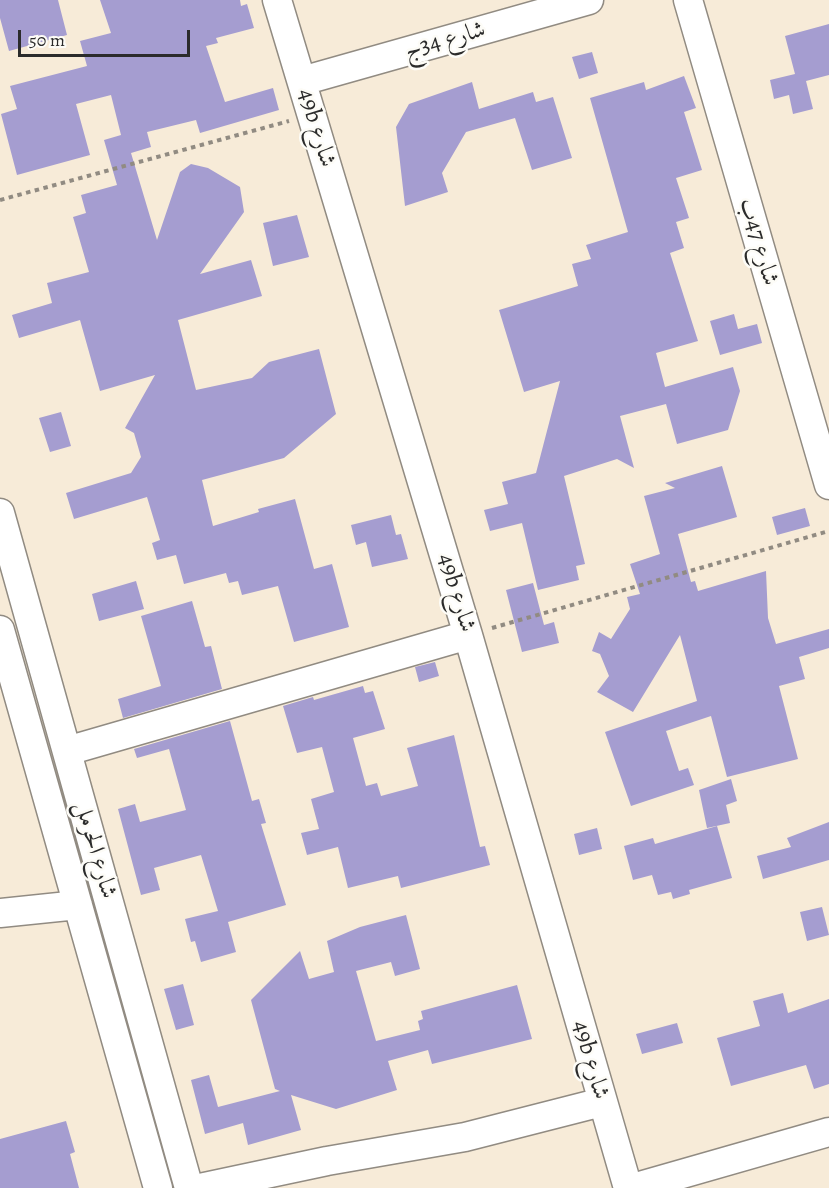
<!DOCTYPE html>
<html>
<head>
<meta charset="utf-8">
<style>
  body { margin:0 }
  #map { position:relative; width:829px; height:1188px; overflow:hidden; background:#f7ebd8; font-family:Alegreya,serif }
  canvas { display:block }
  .scale { position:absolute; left:18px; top:30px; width:172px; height:27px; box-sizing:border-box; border:3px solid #2b2b2b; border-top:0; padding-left:8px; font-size:18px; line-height:21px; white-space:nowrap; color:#2b2b2b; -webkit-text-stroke:4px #fdfcf7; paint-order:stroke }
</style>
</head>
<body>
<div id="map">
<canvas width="829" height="1188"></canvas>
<div class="scale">50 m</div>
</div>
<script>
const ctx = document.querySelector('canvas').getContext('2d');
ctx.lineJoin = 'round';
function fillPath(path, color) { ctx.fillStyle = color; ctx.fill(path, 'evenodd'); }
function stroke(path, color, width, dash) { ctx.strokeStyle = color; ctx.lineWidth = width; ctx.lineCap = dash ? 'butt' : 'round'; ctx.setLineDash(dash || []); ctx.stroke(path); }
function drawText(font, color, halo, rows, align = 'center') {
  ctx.font = font + ' Alegreya,Amiri,serif'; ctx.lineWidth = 5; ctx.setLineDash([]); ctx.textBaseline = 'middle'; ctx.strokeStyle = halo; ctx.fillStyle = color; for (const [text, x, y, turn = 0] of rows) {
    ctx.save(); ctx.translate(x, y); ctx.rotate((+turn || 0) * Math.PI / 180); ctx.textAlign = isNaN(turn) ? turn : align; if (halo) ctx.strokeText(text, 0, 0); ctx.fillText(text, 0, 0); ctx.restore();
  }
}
fillPath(new Path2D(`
  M0,0H58L67,35L9,51L0,18Z
  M100,0H240L241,6L247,4L254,28L216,38L218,43L206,46L225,102L273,88L279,110L200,133L196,120L147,132L151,147L131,153L157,240L180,172L191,164L208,168L240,187L244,212L200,274L251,260L262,296L178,320L196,390L252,378L269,362L319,349L336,414L284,458L202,480L213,526L259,512L258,509L295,499L314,569L332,564L349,627L294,642L278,586L242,595L238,581L229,583L226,573L184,584L176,555L157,560L152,543L160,540L147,497L74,519L66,493L131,473L141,457L134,433L125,428L155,375L100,391L80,320L19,338L12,315L52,303L47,283L89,272L73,217L86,213L81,195L117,185L104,140L121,135L111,95L76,104L90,155L17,175L1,114L17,109L10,86L87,66L80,41L111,33Z
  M829,24V75L806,81L813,109L793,114L789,95L774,99L770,80L795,74L785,36Z
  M592,52L598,73L579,79L572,57Z
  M684,76L696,108L684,112L702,170L676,178L689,218L676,222L684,248L670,253L698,341L656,353L665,387L733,367L740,391L728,430L677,444L666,404L620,416L634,468L617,459L564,476L585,564L576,566L579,580L538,590L522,523L490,531L484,510L508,504L502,482L536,473L560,381L524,392L499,310L578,286L572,264L591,259L586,245L628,232L590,98L644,82L646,90Z
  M472,82L479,109L533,92L536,102L553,97L572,158L532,170L515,118L466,132L442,173L448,192L405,206L396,127L409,104Z
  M297,215L309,257L273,266L263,223Z
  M734,314L738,329L757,324L762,343L720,355L710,321Z
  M61,412L71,446L50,452L39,418Z
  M722,466L737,517L678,534L691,582L695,581L698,591L766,571L768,618L776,644L829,629V648L799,657L805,679L779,686L798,759L727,777L711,716L666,731L679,771L688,768L694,785L631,806L605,732L697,701L680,635L633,712L597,692L609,676L600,654L592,651L599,632L611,639L630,609L627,597L640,594L630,564L660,554L644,496L675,488L665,483Z
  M805,508L810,526L777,535L772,517Z
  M391,515L396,535L401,534L408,559L372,567L366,542L356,545L351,525Z
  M136,581L144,609L99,621L92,594Z
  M533,583L544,625L554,622L559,643L522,652L506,590Z
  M192,601L205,647L211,646L222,689L123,718L118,699L161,686L141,616Z
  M435,662L439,676L419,682L415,667Z
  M363,686L365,693L373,691L385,729L353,738L366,786L377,783L381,796L418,786L407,748L454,735L480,847L485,846L490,865L401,888L398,876L348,888L338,847L307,855L301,833L319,829L311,799L334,792L322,747L297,753L283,706L313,697L314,700Z
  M230,721L252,801L259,799L266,823L261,824L286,905L228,922L236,952L201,962L195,941L191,942L185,919L218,911L201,855L154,868L160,890L141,895L118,809L135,804L140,822L186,810L169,749L137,758L134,749Z
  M731,779L737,801L726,805L730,823L707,828L699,790Z
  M829,822V860L763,879L757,856L791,847L787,838Z
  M717,826L732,878L689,890L690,894L673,899L671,892L658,895L652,875L633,880L624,846L653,838L655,844Z
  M597,828L602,849L579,855L574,834Z
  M822,907L829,935L807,941L800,912Z
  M406,915L420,969L395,976L391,962L356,971L376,1041L420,1030L418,1021L423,1019L421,1011L517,985L532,1039L432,1064L428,1050L388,1061L397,1090L336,1109L291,1095L301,1130L248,1145L243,1123L205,1134L191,1080L209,1075L218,1107L280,1091L275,1089L251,1000L300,951L309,979L334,972L327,941L360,927Z
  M183,984L194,1025L176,1030L164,989Z
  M783,993L788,1013L829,999V1084L814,1089L806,1065L731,1086L717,1038L760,1026L753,1001Z
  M677,1023L683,1043L642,1054L636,1034Z
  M66,1121L75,1152L70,1154L79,1188H0V1139Z`), '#a59dd0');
const minor = new Path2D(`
  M277,0L468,635L628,1188
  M688,0L829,485
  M302,81L589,0
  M0,513L189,1188
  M0,630L158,1188
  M67,751L468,635
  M0,913L78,905
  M200,1188L327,1161L465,1137L602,1102
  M633,1188L829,1132`);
stroke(minor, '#918b82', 31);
stroke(new Path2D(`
  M0,200L289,121
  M492,628L829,531`), '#918b82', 4, [4.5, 4.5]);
stroke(minor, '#fff', 28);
drawText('24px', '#2b2b2b', '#fdfcf7', [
  ["شارع 34ج",445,41,-16],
  ["49b شارع",316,128,73],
  ["شارع 47ب",758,242,74],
  ["49b شارع",456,593,73],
  ["شارع الحرمل",95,850,74],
  ["49b شارع",590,1060,74]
]);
</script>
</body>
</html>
